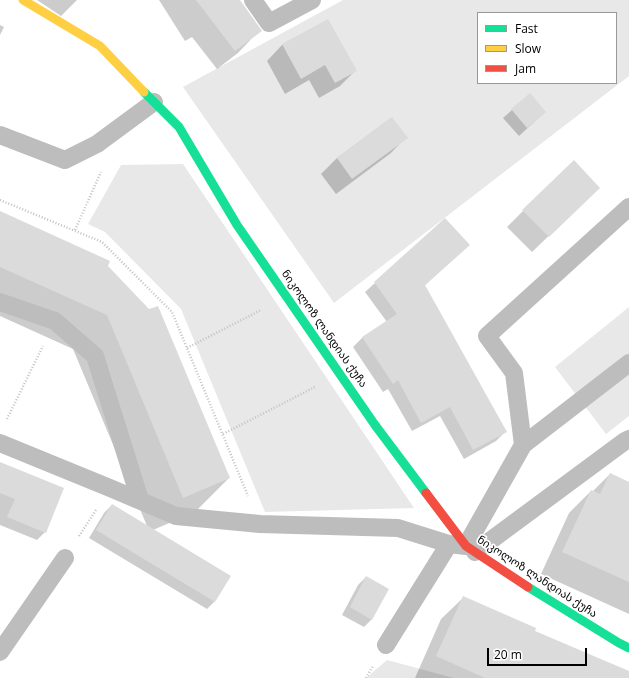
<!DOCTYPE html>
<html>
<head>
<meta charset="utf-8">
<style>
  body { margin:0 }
  #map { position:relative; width:629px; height:678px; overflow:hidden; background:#fff; font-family:"Open Sans",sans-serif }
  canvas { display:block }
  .legend { position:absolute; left:477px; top:12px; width:140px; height:72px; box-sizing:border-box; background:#fff; border:1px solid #999; margin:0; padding:5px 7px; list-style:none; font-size:12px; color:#000 }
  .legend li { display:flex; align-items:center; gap:8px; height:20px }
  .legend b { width:20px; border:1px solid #999 }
  .scale { position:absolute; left:487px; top:648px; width:100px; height:18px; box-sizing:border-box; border:2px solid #000; border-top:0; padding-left:5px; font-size:12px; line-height:14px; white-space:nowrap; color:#000; -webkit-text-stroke:3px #fff; paint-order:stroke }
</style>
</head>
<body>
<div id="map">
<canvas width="629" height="678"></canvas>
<ul class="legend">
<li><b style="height:5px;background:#16e098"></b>Fast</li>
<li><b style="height:5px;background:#ffcf43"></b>Slow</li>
<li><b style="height:5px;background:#f24e42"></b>Jam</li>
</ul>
<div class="scale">20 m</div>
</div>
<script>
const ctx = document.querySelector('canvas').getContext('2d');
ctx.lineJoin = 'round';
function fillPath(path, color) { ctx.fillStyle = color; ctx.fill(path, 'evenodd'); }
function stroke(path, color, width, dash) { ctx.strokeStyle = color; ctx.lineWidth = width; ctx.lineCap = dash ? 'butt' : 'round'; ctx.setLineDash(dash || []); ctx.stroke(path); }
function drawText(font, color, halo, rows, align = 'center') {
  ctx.font = font + ' "Open Sans","Noto Sans Georgian",sans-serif'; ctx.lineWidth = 3.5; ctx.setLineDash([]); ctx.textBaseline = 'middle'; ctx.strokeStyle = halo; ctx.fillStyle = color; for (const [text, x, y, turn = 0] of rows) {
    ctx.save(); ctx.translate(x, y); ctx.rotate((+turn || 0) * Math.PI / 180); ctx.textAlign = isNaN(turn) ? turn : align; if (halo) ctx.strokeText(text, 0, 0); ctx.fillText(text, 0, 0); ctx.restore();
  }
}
fillPath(new Path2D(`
  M343,0H629V76L334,303L183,87ZM478,13H616V83H478Z
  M183,164L414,508L265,512L181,309L105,232L88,224L121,165Z
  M629,307V416L606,434L555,367Z
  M387,660L454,678H366Z`), '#e8e8e8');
fillPath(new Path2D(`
  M37,0H77L61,16Z
  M159,0H236L256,34L238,53L217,69L192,37L185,41Z
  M328,20L356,70L340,86L319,98L309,80L285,94L267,61L282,45Z
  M0,25L4,27L0,35Z
  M530,94L545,112L519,136L503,118Z
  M391,118L406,137L391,153L336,194L321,174L337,158Z
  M583,203L532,252L507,227L523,211Z
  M0,212L107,266L229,478L195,512L153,530L215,601L207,609L89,538L104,513L112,505L147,526L73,349L0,316Z
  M459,254L424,286L505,432L496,441L464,459L440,416L412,431L388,389L383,392L353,347L362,338L387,322L365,292L375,283Z
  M0,463L45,532L37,540L0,525Z
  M610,474L629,483V614L541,574L569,513L591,491L592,492Z
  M366,577L372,619L364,627L342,615L358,585Z
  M463,598L534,631L629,673V678H415L441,619Z`), '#0003');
fillPath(new Path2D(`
  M196,0H240L262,31L235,51Z
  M328,19L357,71L335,83L325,65L301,79L282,44Z
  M530,93L546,112L527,128L511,109Z
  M392,117L408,138L352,179L337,158Z
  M574,160L600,188L549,237L522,210Z
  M0,211L110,261L108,266L149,309L158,306L230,478L183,498L107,315L0,267Z
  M445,218L470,245L425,285L507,432L473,450L450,407L421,423L398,380L393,384L362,337L397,314L374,282Z
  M0,462L64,488L46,533L7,517L15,499L0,493Z
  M610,473L629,482V582L562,552L591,490L600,494Z
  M112,504L231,576L215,602L96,530Z
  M366,576L389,589L372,620L350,607Z
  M463,596L536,628L535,631L629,671V678H485L436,656Z`), '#dbdbdb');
stroke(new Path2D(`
  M0,200L102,242L172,312L248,496
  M75,230L101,172
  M187,348L261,310
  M7,419L43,346
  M223,434L315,387
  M79,536L96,510
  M366,678L373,666`), '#c2c2c2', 2.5, [1, 2]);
stroke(new Path2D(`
  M253,0L269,23L312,0
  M0,135L65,160L97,144L154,102
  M0,302L55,321L95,356L140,500
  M0,443L110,488L176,516L260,524L398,528L449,544L466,546L523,445L514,373L487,336L629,207
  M523,445L629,363
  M475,552L625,441L629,439
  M386,645L449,544
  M0,652L65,558`), '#bdbdbd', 18);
stroke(new Path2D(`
  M144,92L179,127L237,225L375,425L426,493
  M528,587L619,643L629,648`), '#16e098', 9);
stroke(new Path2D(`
  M23,0L100,46L144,92`), '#ffcf43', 9);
stroke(new Path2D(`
  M426,493L466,546L528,587`), '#f24e42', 9);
drawText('11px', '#000', '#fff', [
  ["ნიკოლოზ ლანდიას ქუჩა",324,329,55],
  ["ნიკოლოზ ლანდიას ქუჩა",537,577,33]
]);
</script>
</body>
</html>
